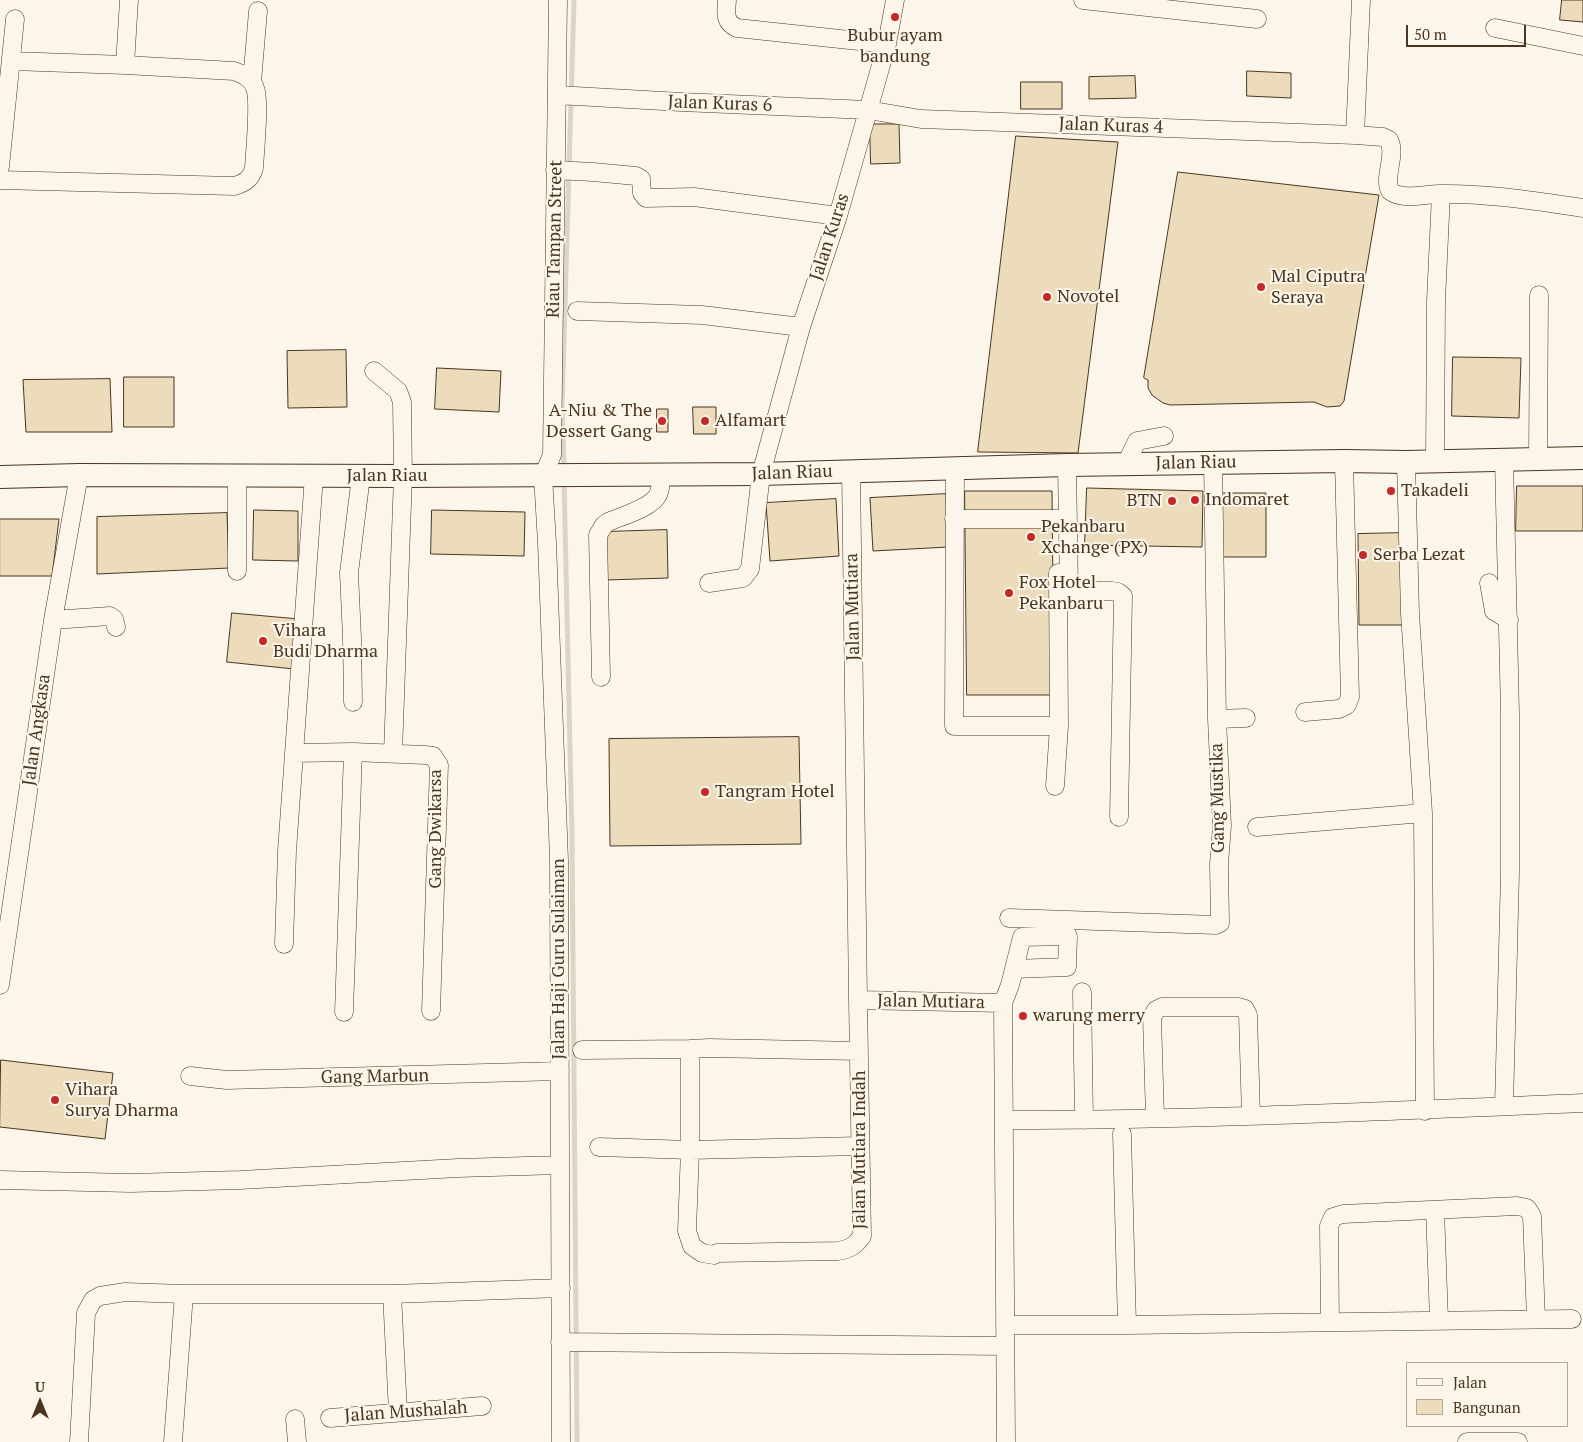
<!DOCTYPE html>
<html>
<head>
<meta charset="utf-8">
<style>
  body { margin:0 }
  #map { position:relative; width:1583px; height:1442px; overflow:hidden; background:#fbf6e9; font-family:"PT Serif",serif }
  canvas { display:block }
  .legend { position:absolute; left:1406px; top:1362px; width:162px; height:65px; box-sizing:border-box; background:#fbf6e9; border:1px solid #b4a999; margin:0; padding:6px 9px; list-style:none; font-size:15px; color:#4a3520 }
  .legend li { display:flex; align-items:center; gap:10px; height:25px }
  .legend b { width:25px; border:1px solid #b4a999 }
  .north { position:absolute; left:15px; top:1377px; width:50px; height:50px; -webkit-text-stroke:4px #fbf6e9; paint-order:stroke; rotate:0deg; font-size:14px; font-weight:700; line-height:20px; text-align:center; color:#4a3520 }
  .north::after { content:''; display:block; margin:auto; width:18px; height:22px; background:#4a3520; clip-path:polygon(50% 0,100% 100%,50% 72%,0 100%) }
  .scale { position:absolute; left:1406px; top:25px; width:120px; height:22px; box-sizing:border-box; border:2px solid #4a3520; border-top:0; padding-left:6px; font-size:15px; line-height:18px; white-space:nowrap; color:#4a3520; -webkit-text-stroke:4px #fbf6e9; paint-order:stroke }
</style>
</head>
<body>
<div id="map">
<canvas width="1583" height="1442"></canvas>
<ul class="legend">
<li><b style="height:6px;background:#fbf6e9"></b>Jalan</li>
<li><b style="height:14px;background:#ecdcbc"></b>Bangunan</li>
</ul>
<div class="north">U</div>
<div class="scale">50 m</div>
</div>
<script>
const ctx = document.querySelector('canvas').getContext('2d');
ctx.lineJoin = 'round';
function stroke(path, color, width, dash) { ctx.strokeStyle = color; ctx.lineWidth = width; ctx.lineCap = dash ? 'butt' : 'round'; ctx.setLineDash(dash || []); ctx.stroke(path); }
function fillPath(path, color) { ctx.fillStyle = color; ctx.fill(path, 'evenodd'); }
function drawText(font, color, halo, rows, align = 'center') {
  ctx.font = font + ' "PT Serif",serif'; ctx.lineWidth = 4; ctx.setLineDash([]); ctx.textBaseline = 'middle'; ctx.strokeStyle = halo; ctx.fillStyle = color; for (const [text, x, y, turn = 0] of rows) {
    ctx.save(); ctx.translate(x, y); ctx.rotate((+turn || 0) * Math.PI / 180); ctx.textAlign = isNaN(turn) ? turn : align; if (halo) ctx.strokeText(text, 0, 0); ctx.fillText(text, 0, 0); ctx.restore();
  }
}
stroke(new Path2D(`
  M564,469L562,406L574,0
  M564,480L572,837L577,1442`), '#dcd4c6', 5);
const building = new Path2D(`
  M1562,0H1583V22L1560,20Z
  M1247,71L1291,73V98L1247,96Z
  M1135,76L1136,98L1089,99V77Z
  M1021,82H1062V109H1021Z
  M870,124H899L900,163L871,164Z
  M1016,136L1118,142L1078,453L978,452Z
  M1178,172L1379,195L1344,401L1340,406L1327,407L1314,402L1170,405L1163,403L1152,395L1148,388V380L1144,378Z
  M346,350L347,407L288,408L287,351Z
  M1453,357L1521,358L1519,418L1452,416Z
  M437,368L501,371L499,412L435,409Z
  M124,377H174V427H124Z
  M110,379L112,432H26L23,380Z
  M693,407H716V434H694Z
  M657,409H668V432H657Z
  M1517,486H1583V531H1516Z
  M1087,488L1203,491L1202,547L1085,545Z
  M965,491H1052L1054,695H967Z
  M1222,493H1266V557H1222Z
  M946,494L948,547L873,551L870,498Z
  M836,499L839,556L770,561L766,503Z
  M254,510L298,511V561L253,560Z
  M432,510L525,512L524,556L431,554Z
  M227,513L229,568L97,574V517Z
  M0,519H59L52,576H0Z
  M667,530L668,578L606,580L604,532Z
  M1403,533L1404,625H1359L1358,534Z
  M232,613L299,619L294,669L227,662Z
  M799,737L801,844L610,846L609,739Z
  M1,1060L113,1073L105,1139L0,1127Z`);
fillPath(building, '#ecdcbc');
stroke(building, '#4a3520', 1);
const minor = new Path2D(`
  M558,0L552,455L543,476L547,543L559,860L561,1442
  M727,0C726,13 724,22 737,28L887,44
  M1083,0L1257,19
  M1361,0L1355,135L1383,137L1389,140C1397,155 1383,176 1390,191C1404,201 1424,194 1440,194C1487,193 1536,201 1583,208
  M1495,28L1583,46
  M125,65L129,0
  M252,82L258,11
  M557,95L681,102L868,110L921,119L1355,135
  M0,167L15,19
  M555,170L593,172L636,176L641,179L642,193L646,198L694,197L838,216
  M0,180L234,186C245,183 251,179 254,168C255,151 260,100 255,88C252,78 243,74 234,71L125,65L12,61
  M577,311L702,315L801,327
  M374,371L398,391L402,402L403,476L393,753
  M1538,459L1539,295
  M1406,462L1410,613L1423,813L1425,1111
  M1435,462L1436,301L1441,194
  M1126,464L1137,441L1164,436
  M1067,465L1069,591H1112L1118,592L1123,596L1119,817
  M955,467L954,726H1059
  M851,471L858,1000L862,1236C855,1246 850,1249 838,1251L717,1253L714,1255L702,1253L692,1246L687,1231L690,1150V1049L709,1048L859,1051
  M237,475V571
  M954,519H1058
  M709,583L743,578L750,569L761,474L801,327L838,216L887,44L895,0
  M1489,583L1494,611L1509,620
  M53,620L110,616L114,619L116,627
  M601,677L598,535L604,525L608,522C622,516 651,508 658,495C661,489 661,481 661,474
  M353,702L352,638L349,573L361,476
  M1305,712L1339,709L1347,705L1350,697L1344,461
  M1217,719L1246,718
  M294,753L353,752L425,755L433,756L439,765L431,1011
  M1055,786L1059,726L1058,573
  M1257,827L1423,813
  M1009,918L1216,925L1220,923L1219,864L1222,826L1217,719L1213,462
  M284,944L287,851L314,476
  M0,985L53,620L79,475
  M1082,992L1084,1120
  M858,1000L1003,1003
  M344,1012L353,752
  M582,1050L690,1049
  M190,1076L227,1080L560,1071
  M1504,1106L1510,873V713L1504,460
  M1155,1118L1152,1017L1156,1010L1162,1007H1238L1245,1009L1248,1015L1251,1116
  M1005,1120C1198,1120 1390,1111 1583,1103
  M1122,1134L1127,1325
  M599,1147L690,1150L860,1146
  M0,1180L131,1183L240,1180L458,1168L560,1165
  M1435,1210L1439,1320
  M392,1294L398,1412
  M1330,1322L1329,1226L1333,1217L1343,1214L1517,1206L1527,1208L1532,1216L1536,1319
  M1005,1325H1127L1572,1319
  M560,1342L1004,1346
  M330,1418L482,1406
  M295,1419L297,1442
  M79,1442L86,1313L93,1300L100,1296L125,1292L184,1294H392L561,1288
  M173,1442L184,1294
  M1006,1442L1003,1003L1010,985L1022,937L1068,936L1067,967L1014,969
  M1467,1442H1518`);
const major = new Path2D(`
  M0,477L79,475L403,476L761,474L1067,465L1344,461L1406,462L1583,458`);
stroke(minor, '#4a3520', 19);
stroke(major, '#4a3520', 24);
stroke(minor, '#fbf6e9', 18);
stroke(major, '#fbf6e9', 22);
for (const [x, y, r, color] of [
  [895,17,5,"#c62828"],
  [1261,287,5,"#c62828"],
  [1047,297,5,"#c62828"],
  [662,421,5,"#c62828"],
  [705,421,5,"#c62828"],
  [1391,491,5,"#c62828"],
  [1195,500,5,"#c62828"],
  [1172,501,5,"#c62828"],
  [1031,537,5,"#c62828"],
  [1363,555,5,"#c62828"],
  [1009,593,5,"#c62828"],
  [263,641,5,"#c62828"],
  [705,792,5,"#c62828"],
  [1023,1016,5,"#c62828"],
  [55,1100,5,"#c62828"]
]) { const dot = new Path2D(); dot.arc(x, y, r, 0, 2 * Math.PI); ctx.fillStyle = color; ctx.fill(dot); stroke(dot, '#fbf6e9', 2); }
drawText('18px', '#4a3520', '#fbf6e9', [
  ["Bubur ayam",895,36,"center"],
  ["bandung",895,57,"center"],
  ["Mal Ciputra",1271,277],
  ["Seraya",1271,298],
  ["Novotel",1057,297],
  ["A-Niu & The",652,411,"right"],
  ["Dessert Gang",652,432,"right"],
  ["Alfamart",715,421],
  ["Takadeli",1401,491],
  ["Indomaret",1205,500],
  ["BTN",1162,501,"right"],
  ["Pekanbaru",1041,527],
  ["Xchange (PX)",1041,548],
  ["Serba Lezat",1373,555],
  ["Fox Hotel",1019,583],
  ["Pekanbaru",1019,604],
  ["Vihara",273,631],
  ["Budi Dharma",273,652],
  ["Tangram Hotel",715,792],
  ["warung merry",1033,1016],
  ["Vihara",65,1090],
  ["Surya Dharma",65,1111]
], 'left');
drawText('18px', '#4a3520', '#fbf6e9', [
  ["Jalan Kuras 6",720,104,2],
  ["Jalan Kuras 4",1111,126,2],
  ["Jalan Kuras",830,237,-72],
  ["Riau Tampan Street",555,239,-89],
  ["Jalan Riau",1196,463,-1],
  ["Jalan Riau",792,473,-2],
  ["Jalan Riau",387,476],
  ["Jalan Mutiara",853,607,-91],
  ["Jalan Angkasa",37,730,-82],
  ["Gang Mustika",1218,798,-91],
  ["Gang Dwikarsa",436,829,-90],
  ["Jalan Haji Guru Sulaiman",559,959,-90],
  ["Jalan Mutiara",931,1002,1],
  ["Gang Marbun",375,1077,-1],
  ["Jalan Mutiara Indah",860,1150,-90],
  ["Jalan Mushalah",406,1412,-4]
]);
</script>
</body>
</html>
